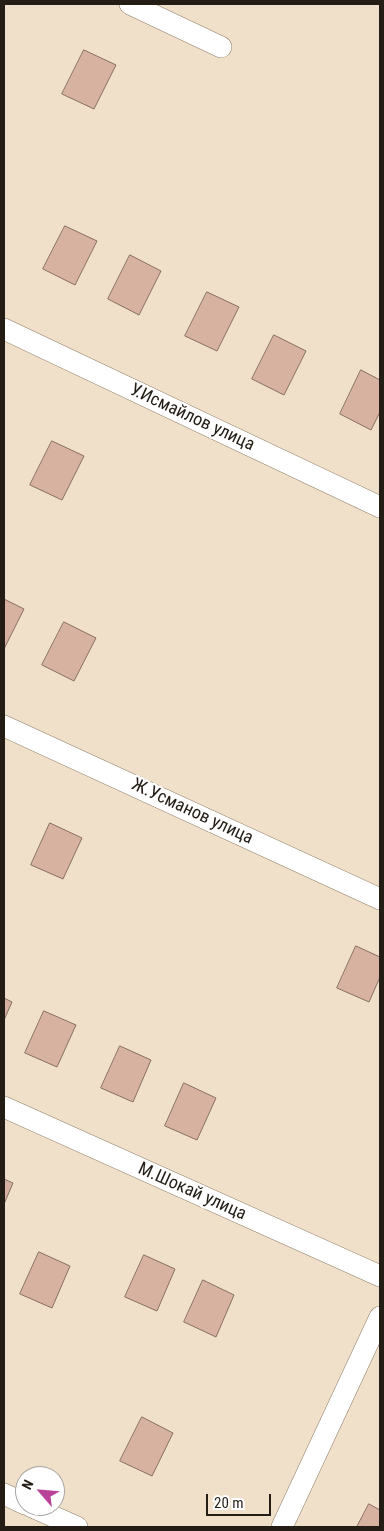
<!DOCTYPE html>
<html>
<head>
<meta charset="utf-8">
<style>
  body { margin:0 }
  #map { position:relative; width:384px; height:1531px; overflow:hidden; background:#f1e0c9; font-family:"Roboto Condensed",sans-serif }
  canvas { display:block }
  .frame { position:absolute; inset:0; border:5px solid #231d15; pointer-events:none }
  .north { position:absolute; left:15px; top:1466px; width:50px; height:50px; box-sizing:border-box; background:#fff; border:1px solid #a7a5a1; border-radius:50%; rotate:297deg; font-size:14px; font-weight:700; line-height:20px; text-align:center; color:#231d15 }
  .north::after { content:''; display:block; margin:auto; width:18px; height:22px; background:#b94299; clip-path:polygon(50% 0,100% 100%,50% 72%,0 100%) }
  .scale { position:absolute; left:206px; top:1494px; width:65px; height:22px; box-sizing:border-box; border:2px solid #231d15; border-top:0; padding-left:6px; font-size:15px; line-height:18px; white-space:nowrap; color:#231d15; -webkit-text-stroke:4px #fff; paint-order:stroke }
</style>
</head>
<body>
<div id="map">
<canvas width="384" height="1531"></canvas>
<div class="frame"></div>
<div class="north">N</div>
<div class="scale">20 m</div>
</div>
<script>
const ctx = document.querySelector('canvas').getContext('2d');
ctx.lineJoin = 'round';
function fillPath(path, color) { ctx.fillStyle = color; ctx.fill(path, 'evenodd'); }
function stroke(path, color, width, dash) { ctx.strokeStyle = color; ctx.lineWidth = width; ctx.lineCap = dash ? 'butt' : 'round'; ctx.setLineDash(dash || []); ctx.stroke(path); }
function drawText(font, color, halo, rows, align = 'center') {
  ctx.font = font + ' "Roboto Condensed",sans-serif'; ctx.lineWidth = 4.5; ctx.setLineDash([]); ctx.textBaseline = 'middle'; ctx.strokeStyle = halo; ctx.fillStyle = color; for (const [text, x, y, turn = 0] of rows) {
    ctx.save(); ctx.translate(x, y); ctx.rotate((+turn || 0) * Math.PI / 180); ctx.textAlign = isNaN(turn) ? turn : align; if (halo) ctx.strokeText(text, 0, 0); ctx.fillText(text, 0, 0); ctx.restore();
  }
}
const building = new Path2D(`
  M84,50L116,65L94,109L62,94Z
  M65,226L97,241L75,285L43,269Z
  M130,255L161,271L139,315L108,299Z
  M207,292L239,307L217,351L185,336Z
  M274,335L306,351L284,395L252,379Z
  M361,370L380,380V412L371,430L340,414Z
  M52,441L84,456L62,500L30,485Z
  M4,599L24,609L4,649Z
  M64,622L96,638L74,681L42,665Z
  M50,823L82,838L63,879L31,865Z
  M356,946L380,957V977L369,1002L337,988Z
  M4,998L12,1002L4,1020Z
  M44,1011L76,1025L57,1067L25,1053Z
  M120,1046L151,1060L133,1102L101,1088Z
  M184,1083L216,1098L197,1140L165,1126Z
  M4,1179L13,1183L4,1204Z
  M39,1252L70,1266L52,1308L20,1294Z
  M144,1255L175,1269L157,1311L125,1297Z
  M203,1280L234,1295L216,1337L184,1322Z
  M142,1417L173,1433L152,1476L120,1461Z
  M369,1504L380,1510V1527H357Z`);
fillPath(building, '#d8b2a0');
stroke(building, '#866e63', 1);
const minor = new Path2D(`
  M130,4L221,47
  M4,329L380,507
  M4,726L380,899
  M4,1107L380,1276
  M4,1494L25,1504
  M30,1506L77,1527
  M282,1527L380,1317`);
stroke(minor, '#8c7d68', 22);
stroke(minor, '#fff', 21);
drawText('18px', '#231d15', '#fff', [
  ["У.Исмайлов улица",192,418,25],
  ["Ж.Усманов улица",192,812,25],
  ["М.Шокай улица",192,1192,24]
]);
</script>
</body>
</html>
